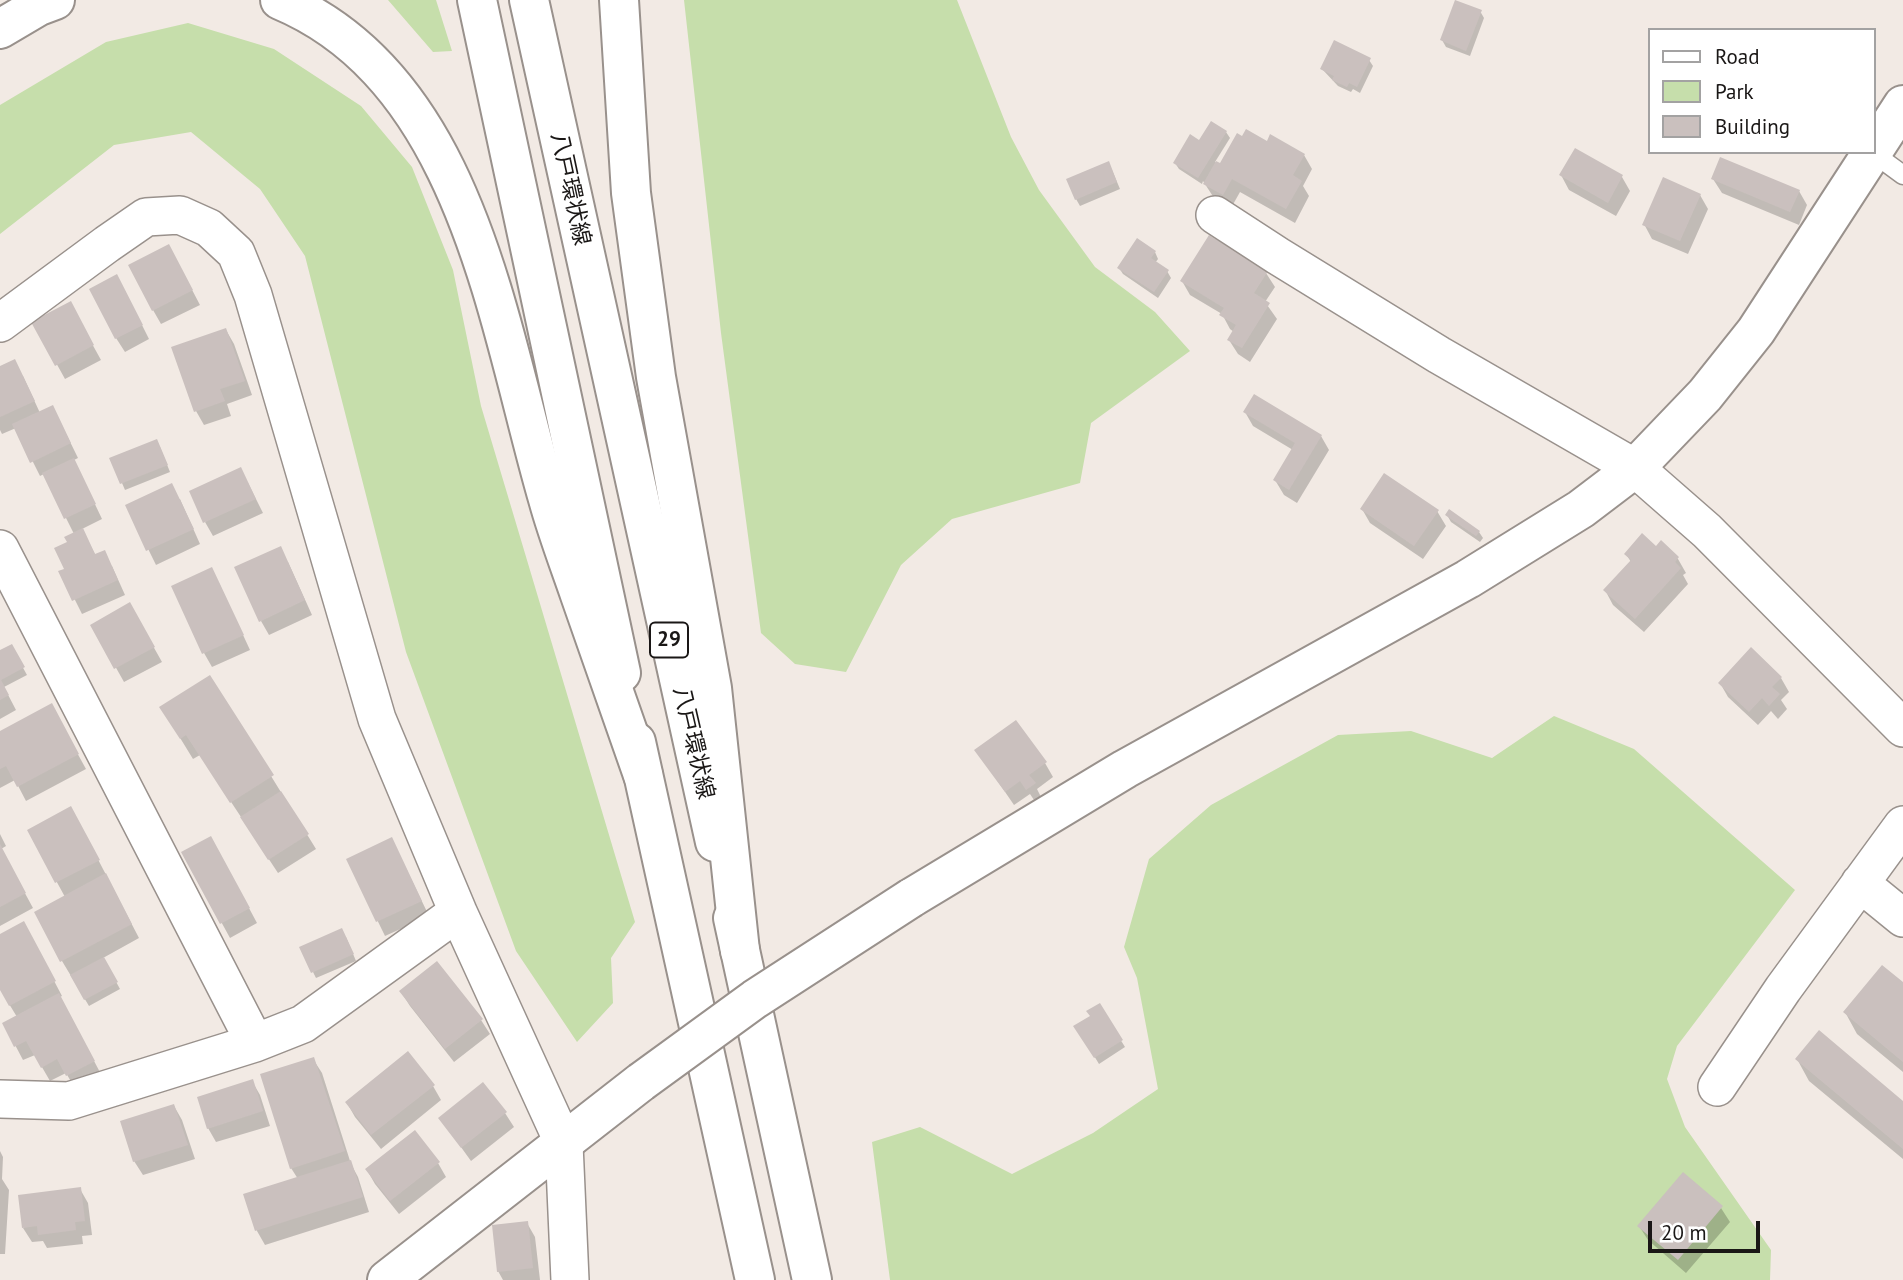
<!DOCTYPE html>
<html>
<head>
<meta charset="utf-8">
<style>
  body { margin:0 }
  #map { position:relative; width:1903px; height:1280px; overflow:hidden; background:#f2eae4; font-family:"PT Sans",sans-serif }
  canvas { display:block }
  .legend { position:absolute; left:1648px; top:28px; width:228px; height:126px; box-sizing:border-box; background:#fff; border:2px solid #a3a2a2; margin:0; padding:9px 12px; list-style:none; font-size:21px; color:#1a1716 }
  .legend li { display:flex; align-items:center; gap:14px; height:35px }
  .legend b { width:35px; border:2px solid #a3a2a2 }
  .scale { position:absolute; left:1648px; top:1221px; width:112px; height:32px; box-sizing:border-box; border:4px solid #1a1716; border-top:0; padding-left:9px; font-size:21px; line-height:24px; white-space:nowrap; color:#1a1716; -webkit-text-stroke:5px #fff; paint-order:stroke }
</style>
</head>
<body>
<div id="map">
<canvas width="1903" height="1280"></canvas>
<ul class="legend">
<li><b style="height:9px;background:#fff"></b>Road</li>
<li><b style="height:19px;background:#c6deab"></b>Park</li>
<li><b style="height:19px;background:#cac0be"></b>Building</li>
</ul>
<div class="scale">20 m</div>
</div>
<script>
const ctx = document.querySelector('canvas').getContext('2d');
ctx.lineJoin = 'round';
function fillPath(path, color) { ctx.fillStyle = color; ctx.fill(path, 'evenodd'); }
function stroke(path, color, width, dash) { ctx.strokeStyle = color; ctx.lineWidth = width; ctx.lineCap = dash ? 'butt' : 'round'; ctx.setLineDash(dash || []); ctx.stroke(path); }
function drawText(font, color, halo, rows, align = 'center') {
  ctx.font = font + ' "PT Sans","Noto Sans JP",sans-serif'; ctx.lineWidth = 5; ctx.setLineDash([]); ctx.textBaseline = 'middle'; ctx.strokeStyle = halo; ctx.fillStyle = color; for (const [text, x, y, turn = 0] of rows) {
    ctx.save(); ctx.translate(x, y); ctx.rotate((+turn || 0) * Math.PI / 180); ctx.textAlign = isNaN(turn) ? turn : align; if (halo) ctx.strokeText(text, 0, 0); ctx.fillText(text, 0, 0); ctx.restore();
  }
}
fillPath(new Path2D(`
  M388,0H436L452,51L433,52Z
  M684,0H957L1011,137L1039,190L1095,267L1155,312L1190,351L1091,423L1080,483L952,519L901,565L846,672L795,664L761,633L721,333Z
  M188,23L274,49L361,106L412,167L453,270L481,406L635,922L611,958L613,1003L577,1042L516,951L406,652L305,256L260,189L191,132L114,145L0,234V105L106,42Z
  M1554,716L1634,749L1795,890L1677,1046L1667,1079L1685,1127L1771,1250L1770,1280H890L872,1142L920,1127L1012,1174L1093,1133L1158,1089L1137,978L1124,947L1149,859L1211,805L1338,735L1411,731L1492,758Z`), '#c6deab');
fillPath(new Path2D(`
  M1480,11L1484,18L1470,56L1446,47L1442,40Z
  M1369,60L1373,66L1360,93L1353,89L1351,92L1338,86L1322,69Z
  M1226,132L1230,138L1215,162L1220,165L1267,143L1304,155L1312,169L1303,186L1309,196L1295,223L1240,192L1231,208L1214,198L1203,181L1202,184L1179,169L1175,163L1200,142Z
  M1112,170L1120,189L1080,206L1076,199Z
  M1561,175L1622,177L1630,191L1616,216L1569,190Z
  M1713,179L1799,191L1807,205L1799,225L1722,193Z
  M1700,195L1708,209L1688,254L1652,239L1644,224Z
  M1155,252L1158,259L1155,263L1167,271L1171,278L1158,298L1123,274L1119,268Z
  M177,261L200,305L161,324L153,310Z
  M1266,273L1275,287L1265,302L1277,319L1250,362L1238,354L1229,340L1234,332L1230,329L1222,314L1190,295L1182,281Z
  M125,291L149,339L125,352L116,338Z
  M70,304L101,360L65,379L34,323Z
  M226,330L234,344L252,395L227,404L231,416L204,425L196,411Z
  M0,368L23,376L40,413L53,407L78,458L74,460L102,519L82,529L96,556L112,566L125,595L82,614L61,572L66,570L70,543L74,534L44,474L40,476L16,428L2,434L0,430Z
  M1245,412L1321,436L1329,450L1297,503L1284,495L1275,480L1293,450L1253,426Z
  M160,447L170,472L125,490L122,483Z
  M248,483L263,513L213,536L205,522Z
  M180,499L200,544L156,565L127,506Z
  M1362,509L1437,511L1446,526L1423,559L1370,523Z
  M1447,515L1479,532L1483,538L1480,542L1451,522Z
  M1661,543L1678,559L1686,573L1683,575L1688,584L1644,632L1613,605L1605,590L1631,562L1626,554L1656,548Z
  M288,562L312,615L269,635L261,621Z
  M219,583L250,650L212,667L204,653Z
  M130,605L162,662L124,682L92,625Z
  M11,646L27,675L4,687L16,710L0,719V652Z
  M210,677L316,849L278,873L200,755L193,759L174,728Z
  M1781,678L1789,692L1781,700L1787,709L1778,719L1771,711L1758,725L1728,697L1720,683Z
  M59,720L86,769L26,801L15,780L0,788V733Z
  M977,751L1045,763L1053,777L1037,789L1042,799L1036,803L1030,794L1014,805Z
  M79,823L139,938L103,958L120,989L89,1006L62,961L36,913L65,897L29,831Z
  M0,834L6,846L1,849L33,908L0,926Z
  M392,839L429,916L385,936L348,860Z
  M183,852H219L257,923L230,938Z
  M0,936L31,937L62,996L60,997L102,1076L76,1090L66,1073L50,1081L35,1055L23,1060L4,1024L17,1017L0,989Z
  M346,937L356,961L316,978L313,972Z
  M1903,984V1072L1857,1034L1845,1012Z
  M401,992L481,1020L490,1034L454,1062L410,1006Z
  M1099,1005L1125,1047L1099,1064L1076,1026L1092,1017Z
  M313,1059L322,1073L351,1164L358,1177L369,1212L265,1245L257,1231L245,1196L298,1179L291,1168Z
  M1797,1059L1903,1103V1159L1809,1081Z
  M252,1081L260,1095L270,1126L216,1142L208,1128Z
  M433,1086L441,1100L381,1149L355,1117L347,1103Z
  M174,1106L182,1120L195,1159L143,1175L134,1161Z
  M505,1113L514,1127L471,1161L440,1118Z
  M0,1151L3,1157L2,1179L9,1190L5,1254H0Z
  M438,1163L446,1177L399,1214L375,1184L367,1170Z
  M80,1189L88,1203L92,1235L82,1236L83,1244L47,1248L43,1241L32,1242L23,1228Z
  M1721,1208L1730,1222L1686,1273L1648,1240L1639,1226Z
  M527,1223L535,1237L540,1280H503L498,1271Z`), '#0003');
fillPath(new Path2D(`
  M1455,0L1482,10L1466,51L1440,40Z
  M1334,40L1371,58L1357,87L1349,83L1347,87L1332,80L1334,76L1320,69Z
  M1211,121L1227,131L1198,178L1173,163L1190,134L1199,140Z
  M1246,129L1267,141L1270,134L1305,154L1293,175L1302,181L1286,209L1232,179L1223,195L1203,184L1216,161L1220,163L1237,133L1242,136Z
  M1575,148L1623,175L1608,203L1559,175Z
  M1720,157L1800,190L1790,212L1711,179Z
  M1109,161L1117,182L1075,200L1066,179Z
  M1663,177L1701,194L1680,241L1642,225Z
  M1209,235L1268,271L1254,293L1270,303L1242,348L1227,340L1236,325L1219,315L1224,308L1180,281Z
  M1137,238L1156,251L1151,258L1169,270L1154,292L1117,268Z
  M169,244L193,290L152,311L128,265Z
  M117,274L143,325L115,339L89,289Z
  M71,301L94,345L55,366L31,322Z
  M226,328L245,381L220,389L225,401L194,412L171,347Z
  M15,359L35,401L0,417V366Z
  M1254,394L1322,435L1289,490L1273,480L1295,443L1243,412Z
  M53,405L71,443L30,463L12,424Z
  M157,439L168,465L120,484L109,458Z
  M74,458L96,504L64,519L42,473Z
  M241,467L256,499L203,523L189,491Z
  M1384,473L1439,510L1414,546L1360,509Z
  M172,483L194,529L146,551L125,505Z
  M1449,509L1480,531L1476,536L1445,515Z
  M83,528L95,554L105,550L118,580L72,601L58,571L64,569L54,548L67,542L64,537Z
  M1642,533L1656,546L1661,540L1679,557L1675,562L1681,568L1635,619L1603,590L1631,560L1624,554Z
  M281,546L305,600L259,622L234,567Z
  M212,567L244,635L202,654L171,586Z
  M130,602L155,647L114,669L90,625Z
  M12,644L25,667L1,680L9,695L0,700V650Z
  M1751,647L1782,677L1772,687L1780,694L1769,706L1762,698L1749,712L1718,683Z
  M210,675L274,775L230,803L186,735L180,739L159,707Z
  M52,703L79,754L17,787L6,766L0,769V731Z
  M1016,720L1047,762L1029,775L1036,783L1026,790L1020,781L1005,792L974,750Z
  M281,791L309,834L268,860L240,817Z
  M71,806L100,860L55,883L27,830Z
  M211,836L250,908L220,924L181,852Z
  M392,837L422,901L376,922L346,859Z
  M0,844L26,893L0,907Z
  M106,873L132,924L60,962L34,912Z
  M24,921L56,981L9,1006L0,990V934Z
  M342,928L354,954L311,973L299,947Z
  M104,957L118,982L84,1000L70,975Z
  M437,961L483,1019L445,1049L399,991Z
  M1882,965L1903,982V1062L1843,1012Z
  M59,993L95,1061L66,1076L57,1059L41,1068L26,1041L14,1047L2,1023Z
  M1100,1003L1123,1040L1094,1058L1073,1026L1090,1016L1086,1011Z
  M1819,1030L1903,1101V1149L1795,1059Z
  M408,1051L435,1085L371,1135L345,1102Z
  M314,1057L345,1151L290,1169L260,1074Z
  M253,1079L263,1111L207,1129L197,1097Z
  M483,1082L507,1112L461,1148L438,1118Z
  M174,1104L188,1145L133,1162L120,1121Z
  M415,1130L440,1162L390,1201L365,1169Z
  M351,1160L363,1197L255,1231L243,1194Z
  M1683,1172L1723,1206L1678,1260L1637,1226Z
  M81,1187L85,1221L75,1222L76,1230L38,1235L37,1226L22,1228L18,1195Z
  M528,1221L533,1268L497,1272L492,1225Z`), '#cac0be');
const service = new Path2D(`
  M1873,153L1903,175`);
const minor = new Path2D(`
  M1215,215L1278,256L1439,355L1635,468L1707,531L1903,728
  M0,323L107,244L146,217L180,215L209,228L236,253L253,295L377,719L458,912L564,1144L570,1280
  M0,549L255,1043
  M1860,883L1903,918
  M1717,1087L1783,989L1903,825
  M0,1099L69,1101L255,1043L303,1024L458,912`);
const tertiary = new Path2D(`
  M911,898L1125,769L1468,579L1581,509L1635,468L1705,395L1756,331L1903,105
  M387,1280L641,1082`);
const primary = new Path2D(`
  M477,0L621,673
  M529,0L715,842
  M636,742L755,1280
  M733,918L812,1280`);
const motorway = new Path2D(`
  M280,0C468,79 498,327 548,499C557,532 569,563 580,595C601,655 622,715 643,775
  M619,0L631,193L656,377L712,688L740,951
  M0,29L39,6L55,0`);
stroke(service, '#99918c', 21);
stroke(minor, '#99918c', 40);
stroke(tertiary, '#99918c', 42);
stroke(primary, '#99918c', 42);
stroke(motorway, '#99918c', 42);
stroke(service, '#fff', 18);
stroke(minor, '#fff', 37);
stroke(tertiary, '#fff', 38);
stroke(primary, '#fff', 38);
stroke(motorway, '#fff', 38);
const tertiaryBridge = new Path2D(`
  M641,1082L755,999L911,898`);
stroke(tertiaryBridge, '#99918c', 42, []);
stroke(tertiaryBridge, '#fff', 38);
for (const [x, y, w] of [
  [669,640,38]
]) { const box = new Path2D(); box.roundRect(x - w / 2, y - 17.5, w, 35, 5); ctx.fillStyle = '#fff'; ctx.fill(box); stroke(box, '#1a1716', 2); }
drawText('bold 21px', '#1a1716', null, [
  ["29",669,640]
]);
drawText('23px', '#1a1716', '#fff', [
  ["八戸環状線",570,189,78],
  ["八戸環状線",693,743,77]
]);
</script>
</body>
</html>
